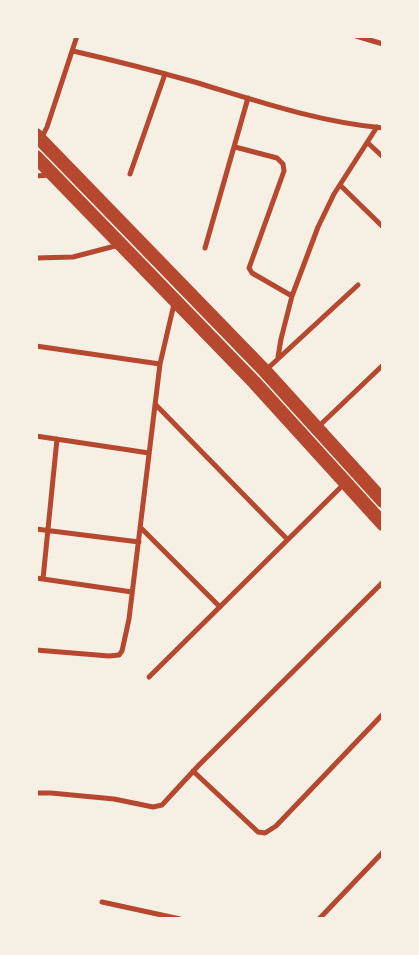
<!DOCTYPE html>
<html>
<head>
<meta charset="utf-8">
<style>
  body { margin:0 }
  #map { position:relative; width:419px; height:955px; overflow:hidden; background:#f6efe4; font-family:"Source Serif 4",serif }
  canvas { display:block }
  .frame { position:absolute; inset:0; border:38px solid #f6efe4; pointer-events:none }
</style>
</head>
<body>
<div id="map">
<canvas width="419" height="955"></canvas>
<div class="frame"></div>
</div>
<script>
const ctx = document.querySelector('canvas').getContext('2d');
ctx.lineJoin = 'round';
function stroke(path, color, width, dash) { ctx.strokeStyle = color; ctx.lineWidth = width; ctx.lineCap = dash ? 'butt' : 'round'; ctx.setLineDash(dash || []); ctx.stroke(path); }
stroke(new Path2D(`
  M356,36L383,44
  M73,51C112,60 152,70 191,81C254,100 317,122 383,128
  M41,139L47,127L77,36
  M368,143L383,157
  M235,147L277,158L283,164L284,171L249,268L252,273L292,296
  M130,174L165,74
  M36,176L50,175
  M340,185L383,227
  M205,248L248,98
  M36,258L73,257L119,245
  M36,346L160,364
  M278,357L281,339L292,296L318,227L334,194L377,127
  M267,369L358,285
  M155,404L287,539
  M318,427L383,365
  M36,436L149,453
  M140,527L220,607
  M36,529L139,542
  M36,578L132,592
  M43,579L57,439
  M36,650L109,656L119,655L122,651L129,619L160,364L174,304
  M149,677L344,484
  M193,771L258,832L265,833L276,826L383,714
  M36,793H51L114,799L153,807L162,805L199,765L383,582
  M102,902L180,919
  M319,919L383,852`), '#b5482f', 5);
stroke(new Path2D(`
  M36,135L265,371L383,501
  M36,157L254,382L383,524`), '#b5482f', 14);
</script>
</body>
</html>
